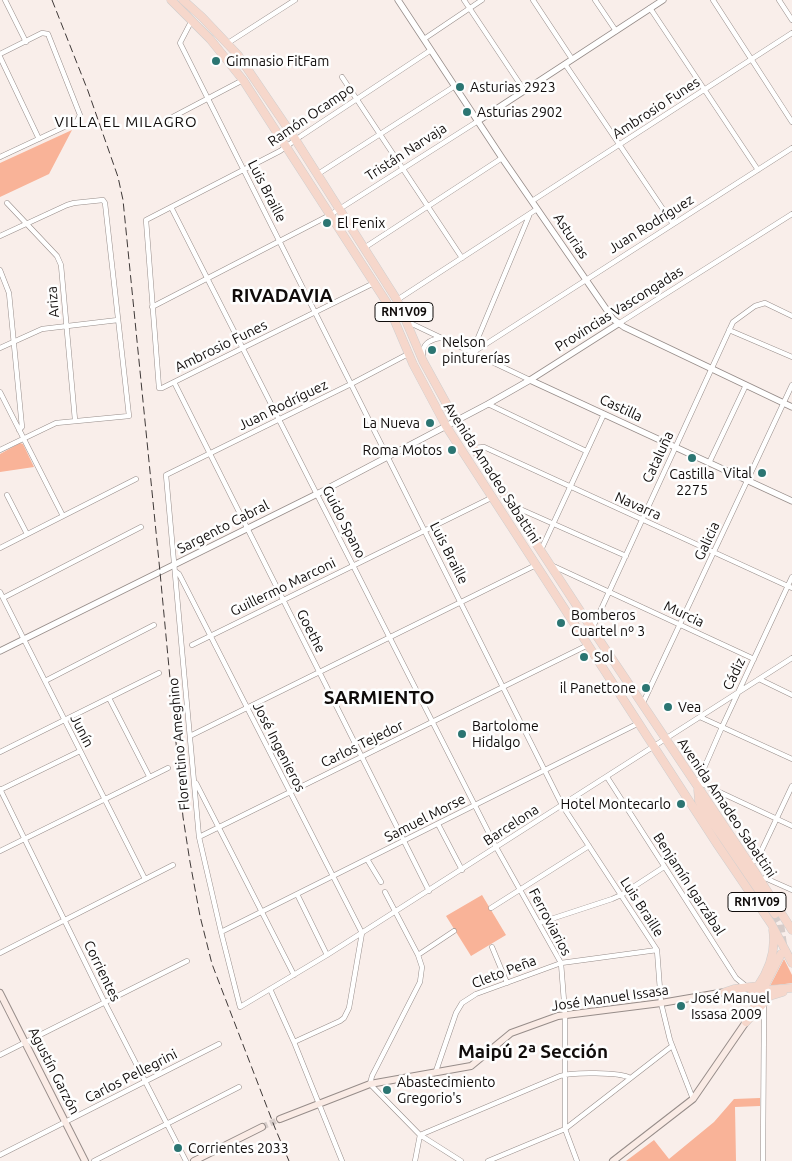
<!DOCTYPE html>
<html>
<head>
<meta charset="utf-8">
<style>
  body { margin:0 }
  canvas { display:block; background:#f9eeea }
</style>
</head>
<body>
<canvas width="792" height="1161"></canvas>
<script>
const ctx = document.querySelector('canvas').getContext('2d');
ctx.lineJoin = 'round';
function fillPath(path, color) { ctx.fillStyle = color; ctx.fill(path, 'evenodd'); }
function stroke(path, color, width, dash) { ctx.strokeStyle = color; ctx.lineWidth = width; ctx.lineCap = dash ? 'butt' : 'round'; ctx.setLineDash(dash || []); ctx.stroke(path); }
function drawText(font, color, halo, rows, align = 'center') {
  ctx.font = font + ' Ubuntu,sans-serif'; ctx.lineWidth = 5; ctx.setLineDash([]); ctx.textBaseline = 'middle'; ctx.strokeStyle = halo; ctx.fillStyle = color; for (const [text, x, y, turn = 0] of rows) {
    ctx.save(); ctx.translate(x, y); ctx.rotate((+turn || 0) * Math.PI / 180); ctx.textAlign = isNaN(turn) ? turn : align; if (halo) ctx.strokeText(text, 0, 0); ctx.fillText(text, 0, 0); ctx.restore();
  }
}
fillPath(new Path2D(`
  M72,130L49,174L0,197V163Z
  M20,443L23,444L34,467L0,472V454Z
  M482,895L506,935L471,956L446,916Z
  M784,959L792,975V983L770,986Z
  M760,1098V1106L735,1107L736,1161H626L654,1140L669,1159L714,1122L734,1099Z`), '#f9b398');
stroke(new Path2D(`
  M262,1127L280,1119`), '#d6ccc9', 6, [6, 3]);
stroke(new Path2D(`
  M775,914L780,923L783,945`), '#d6ccc9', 8, [8, 4]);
const minor = new Path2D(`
  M5,0L26,42
  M464,0L524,90
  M533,0L572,59
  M595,0L616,31
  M713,0L792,122
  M779,0L792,20
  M650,8L758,170
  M192,20L180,43L562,805L657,950L661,1003L670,1040L693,1099
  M424,39L482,0
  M228,43L295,0
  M0,54L42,33L48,34L80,115L77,121L0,157
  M0,57L39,139
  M565,64L673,224
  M342,77L462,258
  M167,120L243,80
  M318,174L455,86
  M532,201L792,33
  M7,203L57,256L61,265L75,420
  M171,207L496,847L561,963L565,1014V1129L577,1161
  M0,236L67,205L74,203L103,200L105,203L129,416L56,423L0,450
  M364,248L502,158
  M0,270L9,293L22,427L19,430
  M374,283L162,388H159L146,220L280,151L301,136L431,50
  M397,300L537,209
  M152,307L330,215L478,121
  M408,322L530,380
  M618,324L792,214
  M729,330L792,357
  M0,348L42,329L118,320
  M472,352L529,216
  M472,353L792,148
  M408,354L351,384L166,475L199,837L221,932L240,1007L327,955L792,658
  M423,356C422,344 429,340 440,338
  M174,382L429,891
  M0,392L63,516
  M488,404L586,451
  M474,448L484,447L792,588
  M709,463L746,385
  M7,495L27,534
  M514,508L520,509L626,556
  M0,548L136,479
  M541,550L604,414
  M551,565L754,659
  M175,571L179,574L362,933L349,1008L344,1018L340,1021L294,1042
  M0,592L145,879
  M3,598L141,527
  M592,629L733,322L755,306L765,303L792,316
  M192,645L493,497
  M759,679L792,695
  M45,681L154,625
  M109,698L149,776
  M642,705L792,385
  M700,717L792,759
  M190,736L536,565
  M0,752L159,673
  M607,777L736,978L747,987
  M698,782L722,727L792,577
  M196,783L294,975
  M696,783L698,782L792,826
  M0,789L105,1003L186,1161
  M0,790L80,751
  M438,824L462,870
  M199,837L588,645
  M0,851L168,768
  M367,859L381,882
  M750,864L758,858L792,786
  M761,880L765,878L792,890
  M385,892L418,955L422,967L420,982L372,1076L370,1084L420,1135L461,1161
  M297,894L327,955
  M491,908L589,846
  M539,923L612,899L621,895L664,867
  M221,932L639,723
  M492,947L507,983
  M0,953L173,865
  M418,955L454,931
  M270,989L294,1042L342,1161
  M741,992L749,996L754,1005
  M0,1055L187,961
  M436,1071L456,1013L462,1003L476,994L561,963L657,950
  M0,1155L219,1044
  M94,1161L239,1087
  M415,1161L420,1135L560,1076C571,1072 621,1072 630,1078
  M488,1161L565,1129L672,1046
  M763,1161L764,1003`);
const tertiary = new Path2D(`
  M398,0L502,158L613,319L624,327L792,407
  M478,121L663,0
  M530,380L792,501
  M0,651L317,494L488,404L530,380L618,324`);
const secondary = new Path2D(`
  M0,993L85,1161
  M280,1119L370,1084L471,1066L511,1033L558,1016L661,1003L725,992
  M194,1161L262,1127
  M613,1161L693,1099L748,1019`);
const primary = new Path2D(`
  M171,0L210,39L243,80L387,303L413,364L446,426L717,844L772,925L792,963
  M183,0L202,17L238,55L295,139L397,300L423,361L456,421L592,629L755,872L792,930
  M698,790L699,801L704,810L775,914
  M752,991L792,988
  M725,992L734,989L758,986C769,970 776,950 773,930
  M754,1007L781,954
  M746,1022L770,996L783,992`);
stroke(minor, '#978d8a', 5.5);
stroke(tertiary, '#978d8a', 7);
stroke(secondary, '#978d8a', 8);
stroke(primary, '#cfcece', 9);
stroke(minor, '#fff', 4.5);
stroke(tertiary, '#fff', 5.5);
stroke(secondary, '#faebe5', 6);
stroke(primary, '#f6d7cb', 8);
stroke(new Path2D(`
  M52,0L88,91L118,177L123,200L160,572L183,817L190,862L200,916L212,964L275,1128L289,1161`), '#3e3837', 1, [8, 4]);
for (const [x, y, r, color] of [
  [216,61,5,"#2b7572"],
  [460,87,5,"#2b7572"],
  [467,112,5,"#2b7572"],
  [327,223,5,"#2b7572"],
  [432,350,5,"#2b7572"],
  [430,423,5,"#2b7572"],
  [452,450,5,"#2b7572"],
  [692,458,5,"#2b7572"],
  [762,473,5,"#2b7572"],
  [561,623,5,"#2b7572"],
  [584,657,5,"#2b7572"],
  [646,688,5,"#2b7572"],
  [668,707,5,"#2b7572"],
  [462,734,5,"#2b7572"],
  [681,804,5,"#2b7572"],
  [681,1006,5,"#2b7572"],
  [387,1090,5,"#2b7572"],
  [178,1148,5,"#2b7572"]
]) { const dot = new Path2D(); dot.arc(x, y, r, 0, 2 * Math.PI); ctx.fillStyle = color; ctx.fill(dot); stroke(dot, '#fefefe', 2); }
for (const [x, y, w] of [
  [404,312,58],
  [757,902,58]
]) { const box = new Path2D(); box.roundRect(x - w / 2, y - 9.5, w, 19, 4); ctx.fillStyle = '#fefefe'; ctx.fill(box); stroke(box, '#100c0b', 1); }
drawText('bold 12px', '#100c0b', null, [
  ["RN1V09",404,312],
  ["RN1V09",757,902]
]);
drawText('14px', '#100c0b', '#fefefe', [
  ["Gimnasio FitFam",226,61],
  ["Asturias 2923",470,87],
  ["Asturias 2902",477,112],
  ["El Fenix",337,223],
  ["Nelson",442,342],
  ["pinturerías",442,358],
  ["La Nueva",420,423,"right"],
  ["Roma Motos",442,450,"right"],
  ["Vital",752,473,"right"],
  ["Castilla",692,474,"center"],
  ["2275",692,490,"center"],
  ["Bomberos",571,615],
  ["Cuartel nº 3",571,631],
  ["Sol",594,657],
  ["il Panettone",636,688,"right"],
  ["Vea",678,707],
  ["Bartolome",472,726],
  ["Hidalgo",472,742],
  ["Hotel Montecarlo",671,804,"right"],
  ["José Manuel",691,998],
  ["Issasa 2009",691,1014],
  ["Abastecimiento",397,1082],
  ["Gregorio's",397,1098],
  ["Corrientes 2033",188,1148]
], 'left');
drawText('14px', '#100c0b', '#fefefe', [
  ["Ambrosio Funes",656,108,-33],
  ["Ramón Ocampo",311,115,-34],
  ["Tristán Narvaja",406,152,-33],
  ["Luis Braille",267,191,63],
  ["Juan Rodríguez",651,224,-32],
  ["Asturias",571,236,56],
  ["Ariza",53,302,-95],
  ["Provincias Vascongadas",619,309,-32],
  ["Ambrosio Funes",221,346,-26],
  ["Juan Rodríguez",283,405,-26],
  ["Castilla",621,408,25],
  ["Cataluña",658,457,-65],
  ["Avenida Amadeo Sabattini",492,473,57],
  ["Navarra",638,506,24],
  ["Guido Spano",344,522,63],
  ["Sargento Cabral",223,527,-27],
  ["Galicia",707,541,-65],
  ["Luis Braille",449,553,63],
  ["Guillermo Marconi",283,587,-26],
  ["Murcia",684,614,25],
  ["Goethe",311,631,63],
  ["Cádiz",734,674,-65],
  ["Junín",82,731,63],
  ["Florentino Ameghino",179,744,-95],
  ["Carlos Tejedor",362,744,-26],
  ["José Ingenieros",279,747,63],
  ["Avenida Amadeo Sabattini",727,808,56],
  ["Samuel Morse",425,818,-27],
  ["Barcelona",511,825,-33],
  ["Benjamín Igarzábal",689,884,57],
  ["Luis Braille",642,907,57],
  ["Ferroviarios",550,922,62],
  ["Corrientes",102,971,64],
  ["Cleto Peña",504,972,-21],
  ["José Manuel Issasa",610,998,-8],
  ["Agustín Garzón",54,1071,63],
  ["Carlos Pellegrini",131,1076,-27]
]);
ctx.letterSpacing = '1px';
drawText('15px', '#100c0b', '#fefefe', [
  ["VILLA EL MILAGRO",126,122]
]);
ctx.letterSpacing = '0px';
drawText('bold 19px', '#100c0b', '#fefefe', [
  ["RIVADAVIA",282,296],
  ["SARMIENTO",379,698],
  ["Maipú 2ª Sección",533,1052]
]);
</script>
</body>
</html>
